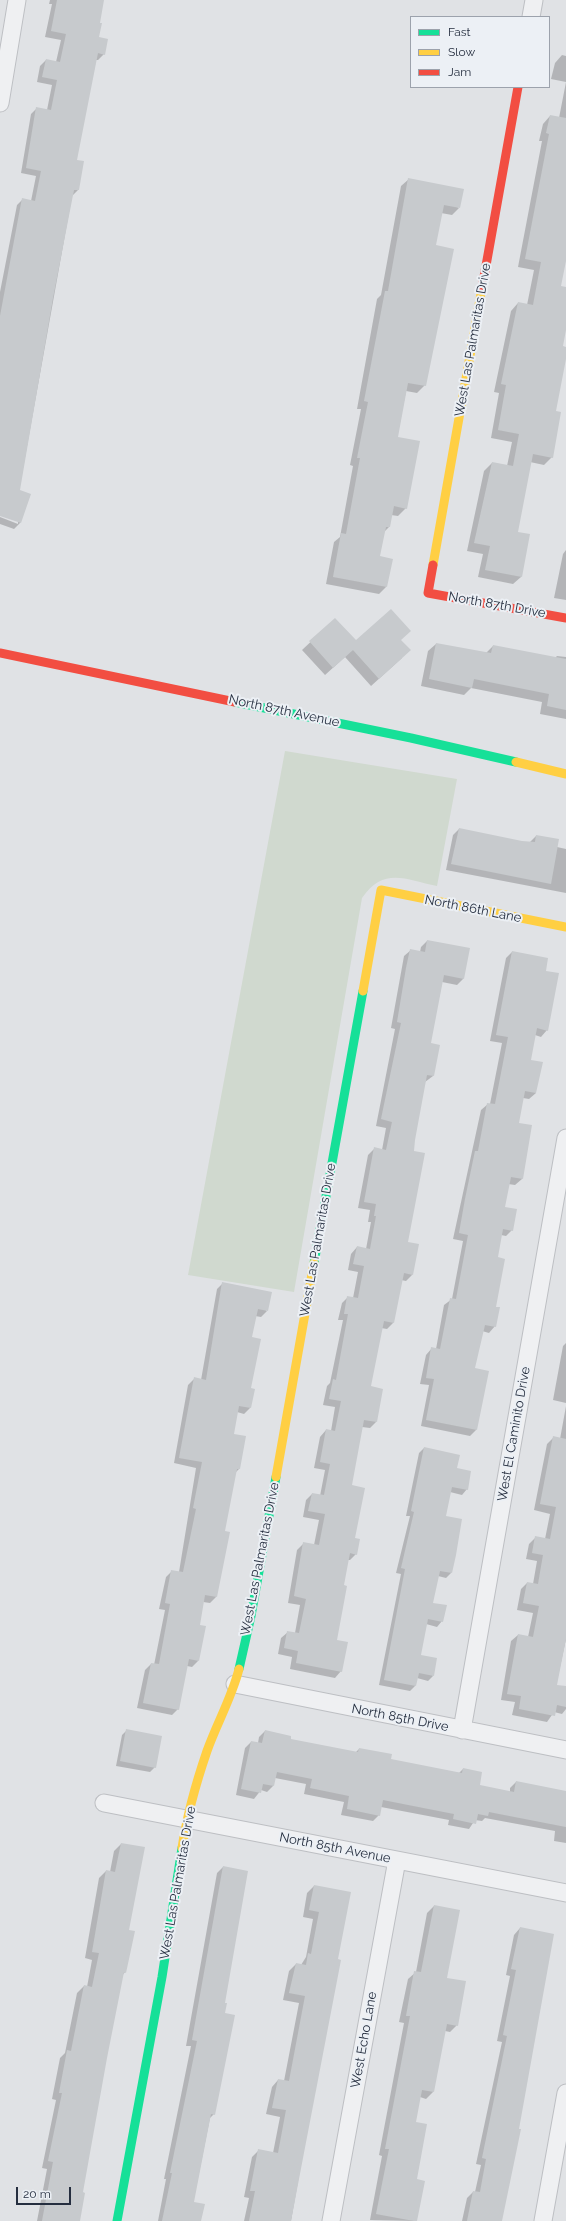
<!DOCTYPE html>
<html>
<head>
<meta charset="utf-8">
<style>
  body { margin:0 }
  #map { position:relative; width:566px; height:2221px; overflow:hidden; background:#e0e2e5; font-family:Raleway,sans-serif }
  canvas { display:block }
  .legend { position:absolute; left:410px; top:16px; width:140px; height:72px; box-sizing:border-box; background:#ecf0f5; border:1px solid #9ca2ac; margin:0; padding:5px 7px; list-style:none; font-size:12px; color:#252e3f }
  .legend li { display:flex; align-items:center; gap:8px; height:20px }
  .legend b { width:20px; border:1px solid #9ca2ac }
  .scale { position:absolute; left:16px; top:2187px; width:55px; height:18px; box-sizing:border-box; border:2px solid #252e3f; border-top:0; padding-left:5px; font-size:12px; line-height:14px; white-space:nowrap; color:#252e3f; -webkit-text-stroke:3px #ecf0f5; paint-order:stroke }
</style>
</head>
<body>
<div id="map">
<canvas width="566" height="2221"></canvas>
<ul class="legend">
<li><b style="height:5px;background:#16e098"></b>Fast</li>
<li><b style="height:5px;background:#ffcf43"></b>Slow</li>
<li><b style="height:5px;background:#f24e42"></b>Jam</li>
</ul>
<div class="scale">20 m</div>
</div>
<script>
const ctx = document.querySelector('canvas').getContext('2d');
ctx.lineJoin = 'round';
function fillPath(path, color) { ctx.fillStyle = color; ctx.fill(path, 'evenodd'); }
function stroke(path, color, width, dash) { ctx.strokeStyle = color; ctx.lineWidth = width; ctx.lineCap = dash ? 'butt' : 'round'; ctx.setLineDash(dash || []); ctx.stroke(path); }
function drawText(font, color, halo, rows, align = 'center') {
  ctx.font = font + ' Raleway,sans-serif'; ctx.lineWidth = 4; ctx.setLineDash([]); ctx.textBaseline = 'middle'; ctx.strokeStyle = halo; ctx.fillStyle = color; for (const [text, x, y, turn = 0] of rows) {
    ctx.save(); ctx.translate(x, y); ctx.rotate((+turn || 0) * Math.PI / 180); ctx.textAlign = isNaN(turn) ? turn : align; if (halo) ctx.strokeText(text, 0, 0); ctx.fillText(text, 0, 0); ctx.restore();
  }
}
fillPath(new Path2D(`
  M285,751L457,779L437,886C406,880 384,866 362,898L294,1292L188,1275Z`), '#d0d9cf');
fillPath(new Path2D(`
  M50,0H103L98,23V38L104,54L98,60H96L76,160L78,190L72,196L19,491L30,495L20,523L14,529L0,524V517L18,524V521L0,515V292L17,205L22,200L31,201L36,176L21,173L31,114L37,108L47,110L52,85L37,82L40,66L46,60L56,62L61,40L45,37L52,4H49Z
  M562,55L566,56V82L551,79L555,63Z
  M566,82V256L560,287L566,288V325L562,347L566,348V354L555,412L552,457L544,465L530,462L517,532L521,577L513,584L478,577L483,554L467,551L484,471L492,463L507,466L512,442L491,438L499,393L494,392L511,311L518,303L527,305L534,270L518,267L542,141H539L543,124L550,116L559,118Z
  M409,179L459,208L452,215L441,213L435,246L425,385L417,393L406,391L397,438L406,508L398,516L391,515L389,527L384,532L379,557L386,587L379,594L326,584L334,542L340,537L353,466L350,465L361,409H357L377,299L381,295L401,186Z
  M566,550V600L554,598L563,554Z
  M335,619L356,642L400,640L402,658L371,686L345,657L325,675L302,650Z
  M436,644L486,653L493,646L555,658L557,656L566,657V719L540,714L542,702L471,688L464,695L421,686L428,651Z
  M459,829L521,842H530L536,836L557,847L566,849V893L446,870L453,835Z
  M427,941L469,949L463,979L457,985L442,982L430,1044L433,1076L425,1082L414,1140L407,1243L412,1275L406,1281L401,1280L393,1323L387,1329L381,1328L370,1387L382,1390L376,1422L370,1428L362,1427L351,1486L356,1554L350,1560H347L336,1641L341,1671L335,1678L290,1669L292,1657L278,1654L281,1638L288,1632L295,1633L300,1605L288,1603L297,1550L304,1543L314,1545L319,1520L303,1517L306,1500L312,1494L320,1496L325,1470L314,1468L320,1437L326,1430L331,1431L335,1407L323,1405L327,1386L330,1383L343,1320H338L342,1303L348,1297L353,1298L358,1272L348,1270L351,1254L357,1247L366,1249L371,1222H368L370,1210L358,1208L368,1155L374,1149L382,1150L386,1128L376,1126L395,1029L391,1028L404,956L411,950L420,952L421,947Z
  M512,952L544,972L547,1030L541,1037L535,1035L530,1061L536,1093L529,1099L523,1098L518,1123L522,1179L515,1185L508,1184L504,1208L512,1230L506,1236L501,1235L497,1258L495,1326L489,1333L482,1331L473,1369L476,1430L470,1436L421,1426L429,1385L420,1384L426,1355L432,1348L436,1349L444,1305L452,1299L463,1241L453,1239L481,1110L488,1104H490L502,1043L490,1041L506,958Z
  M223,1283L267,1311L261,1317L255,1316L251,1338L250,1408L244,1414L237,1412L233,1435L239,1469L235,1473L223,1532L229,1533L216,1597L210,1603L203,1602L198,1626V1661L192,1667L187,1666L178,1709L172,1715L137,1708L145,1670L151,1664L154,1665L165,1610L159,1609L166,1577L172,1571L179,1572L196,1468L174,1463L188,1385L195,1378L201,1380L217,1289Z
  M566,1343V1403L553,1400L563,1346Z
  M566,1406V1639L556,1686L566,1687V1709L562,1714L554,1712L547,1722L512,1715L515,1702L501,1700L511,1641L518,1635L528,1637L533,1613L517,1610L521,1589L527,1583L533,1584L537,1561L526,1559L529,1544L536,1537L545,1539L550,1514L534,1510L547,1444L553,1438L560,1439Z
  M424,1448L456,1469L467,1489L462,1495L450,1492L445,1517L451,1573L446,1578L438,1576L432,1603L442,1621L437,1627L426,1624L420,1656L433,1676L428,1681L417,1678L415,1686L410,1691L379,1685L401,1574L396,1573L410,1516H406L419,1453Z
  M127,1730L155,1767L150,1772L116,1766L122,1735Z
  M265,1731L289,1740L355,1753L359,1749L390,1760L459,1773L463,1769L479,1786L510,1792V1788L516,1782L566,1795V1843L554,1841L555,1831L485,1818L482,1821L475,1820L469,1829L448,1825L449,1820L381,1807L379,1815L373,1821L341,1815L344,1802L304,1794L306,1784L275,1778L273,1786L267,1792L261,1790L254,1799L236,1795L245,1748L251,1742L258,1743L259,1737Z
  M121,1844L128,1930L125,1972L122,1976L106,2058L77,2221H37L47,2169L42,2168L56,2100L52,2099L60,2058L65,2053L77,1993L84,1986L87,1987L92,1960L85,1958L99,1878L106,1871L110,1872L114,1851Z
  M223,1867L224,2004L214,2114L210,2118L193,2203L200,2221H158L166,2179H164L191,2046H186L217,1873Z
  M314,1886L349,1893L291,2221H244L249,2198L244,2197L252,2157L259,2150L273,2153L280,2117L266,2114L272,2087L278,2080L284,2081L299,2003L283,2000L289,1971L296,1964L301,1965L306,1957L313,1919L303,1917L307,1893Z
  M434,1906L446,1978L457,2025L450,2032L445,2031L433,2092L426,2099L420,2097L415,2123L416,2221L370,2220L382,2156L379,2155L404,2023L399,2022L408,1979L416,1972L427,1913Z
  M520,1928L501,2221H462L467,2198L473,2192H475L481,2165L476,2164L502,2042L497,2041L510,1976L506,1975L514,1935Z`), '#0003');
fillPath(new Path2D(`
  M57,0H104L100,23H102L99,37L108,39L105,55L98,53L77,160L84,161L79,190H74L53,298L20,490L31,494L21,523L0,516V316L22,198L35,201L41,171L26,168L36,107L51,110L57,80L42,77L46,59L60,62L66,34L51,31Z
  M550,115L566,118V261L561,286L566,287V330L563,346L566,347V359L556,411L561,412L553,458L533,454L518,532L530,534L522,577L485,570L490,546L474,543L492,462L513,466L519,434L498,430L506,385L501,384L518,302L533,305L541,262L525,259L549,134L546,133Z
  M408,178L464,189L460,208L444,205L436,245L454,249L426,386L408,383L398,437L420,441L407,509L394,506L390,527H386L380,556L393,559L387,587L333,577L341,533L346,534L360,458H357L368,402L364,401L385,291H388Z
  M391,609L411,631L401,640L411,650L379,679L353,650L333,668L309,641L335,618L356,640Z
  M436,643L491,653L493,645L566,659V710L547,706L549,694L474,679L472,688L429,679Z
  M459,828L522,841L535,842L536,835L559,839L551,884L451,864Z
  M427,940L470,948L464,979L444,975L431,1043L440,1045L434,1076L427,1075L415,1140L414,1151L425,1153L408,1242L419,1244L413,1275L404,1273L394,1323L384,1321L371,1386L383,1389L377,1422L364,1420L352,1485L365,1488L355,1538L360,1539L357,1555L350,1553L344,1585L347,1586L337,1640L348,1642L342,1672L296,1663L298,1651L284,1648L287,1631L299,1633L306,1599L294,1596L303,1542L319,1545L325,1514L308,1511L312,1493L324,1495L330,1464L320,1462L326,1429L335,1431L341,1401L329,1399L333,1379L336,1380L348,1314H344L347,1296L358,1298L364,1266L353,1264L357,1246L370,1249L376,1216H374L376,1204L364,1202L374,1147L386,1150L392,1122L381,1119L401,1023L397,1022L406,968L410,949L425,952Z
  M512,951L548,958L546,971L559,973L548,1031L537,1028L531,1060L543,1062L536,1093L525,1091L519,1123L532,1125L523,1179L511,1177L505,1207L517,1209L513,1231L503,1229L498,1257L505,1259L496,1307H500L496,1327L485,1325L475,1368L489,1371L477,1430L426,1420L434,1379L426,1378L431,1347L440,1349L450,1298L456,1299L468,1235L459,1233L465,1199L475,1151H478L487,1103L495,1104L508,1037L496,1035Z
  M222,1282L272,1292L268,1311L258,1309L252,1337L261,1339L251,1388L255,1389L251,1408L239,1406L234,1434L246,1436L240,1469H237L225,1531L230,1532L217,1597L205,1595L200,1625L206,1626L199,1661L189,1659L179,1710L143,1703L151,1663L159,1664L170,1604L165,1603L171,1570L183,1572L196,1509L193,1508L202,1462L179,1458L194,1377L206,1380Z
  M553,1436L566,1439V1639L557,1685L566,1686V1707L557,1705L555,1716L519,1709L521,1696L507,1694L518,1634L533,1637L539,1606L523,1603L527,1582L538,1584L543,1555L532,1553L535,1536L550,1539L556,1507L540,1504Z
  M424,1447L460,1455L457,1468L471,1471L468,1490L452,1487L446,1516L462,1519L456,1555L452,1573L440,1571L433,1603L447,1605L443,1622L428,1619L421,1655L437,1658L434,1676L419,1673L416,1686L384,1680L405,1569L401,1568L414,1512L411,1511Z
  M126,1729L162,1736L156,1768L120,1761Z
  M265,1730L291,1736V1739L358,1752L359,1748L392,1754L391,1759L462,1773L463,1768L482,1772L480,1785L514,1792L516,1781L566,1791V1827L489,1812L488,1816L478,1814L476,1824L453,1819L454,1814L383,1800L380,1816L347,1809L349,1796L310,1788L312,1779L277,1772L274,1786L263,1784L261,1793L241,1789L251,1741L262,1743Z
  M121,1843L145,1847L129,1930L135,1931L126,1973L124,1972L107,2058L83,2192L85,2193L80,2221H42L53,2162L48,2161L62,2093H59L67,2050L71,2051L84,1985L92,1987L99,1953L92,1952L106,1870L115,1872Z
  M223,1866L248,1871L225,2003H227L225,2013L235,2015L215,2115L211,2114L194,2202L205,2204L201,2221H162L172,2173H170L197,2041L192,2040Z
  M314,1885L351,1892L338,1959L341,1960L303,2158L291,2221H249L255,2191H250L258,2149L278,2153L286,2110L272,2108L278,2079L289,2081L305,1996L289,1993L296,1963L306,1965L308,1953L311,1954L319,1912L309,1910Z
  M434,1905L460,1910L447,1978L466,1981L458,2026L447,2024L434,2092L422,2090L416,2122L427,2124L417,2179L425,2181L417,2221H414L376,2214L389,2149H385L410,2016H406L414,1971L421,1972Z
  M520,1927L554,1934L519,2129H521L502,2221H467L473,2191L480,2192L486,2159L482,2158L507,2036L503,2035L516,1970L511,1969Z`), '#c7cacd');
const street = new Path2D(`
  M531,17L534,0
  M0,103L17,0
  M235,1684L566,1750
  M462,1730L566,1138
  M104,1803L566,1893
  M331,2221L397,1860
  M543,2221L566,2093`);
stroke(street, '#bdbfc3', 19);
stroke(street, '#eff0f2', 17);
stroke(new Path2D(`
  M235,702L411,738L516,762
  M314,1263L363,991
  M239,1669L251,1616L276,1477
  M117,2221L162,1977L182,1848`), '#16e098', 9);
stroke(new Path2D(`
  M433,565L482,288
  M516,762L566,774
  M363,991L381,890L566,927
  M276,1477L314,1263
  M182,1848C187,1815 196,1783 207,1751C217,1723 232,1697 239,1669`), '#ffcf43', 9);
stroke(new Path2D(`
  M482,288L518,87
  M433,565L428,593L566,618
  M0,653L235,702`), '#f24e42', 9);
drawText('13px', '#252e3f', '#ecf0f5', [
  ["West Las Palmaritas Drive",473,340,-80],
  ["North 87th Drive",497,605,10],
  ["North 87th Avenue",284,711,12],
  ["North 86th Lane",473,909,11],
  ["West Las Palmaritas Drive",318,1240,-80],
  ["West El Caminito Drive",514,1434,-80],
  ["West Las Palmaritas Drive",260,1559,-79],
  ["North 85th Drive",400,1718,11],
  ["North 85th Avenue",335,1848,11],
  ["West Las Palmaritas Drive",178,1883,-80],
  ["West Echo Lane",364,2040,-80]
]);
</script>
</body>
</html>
